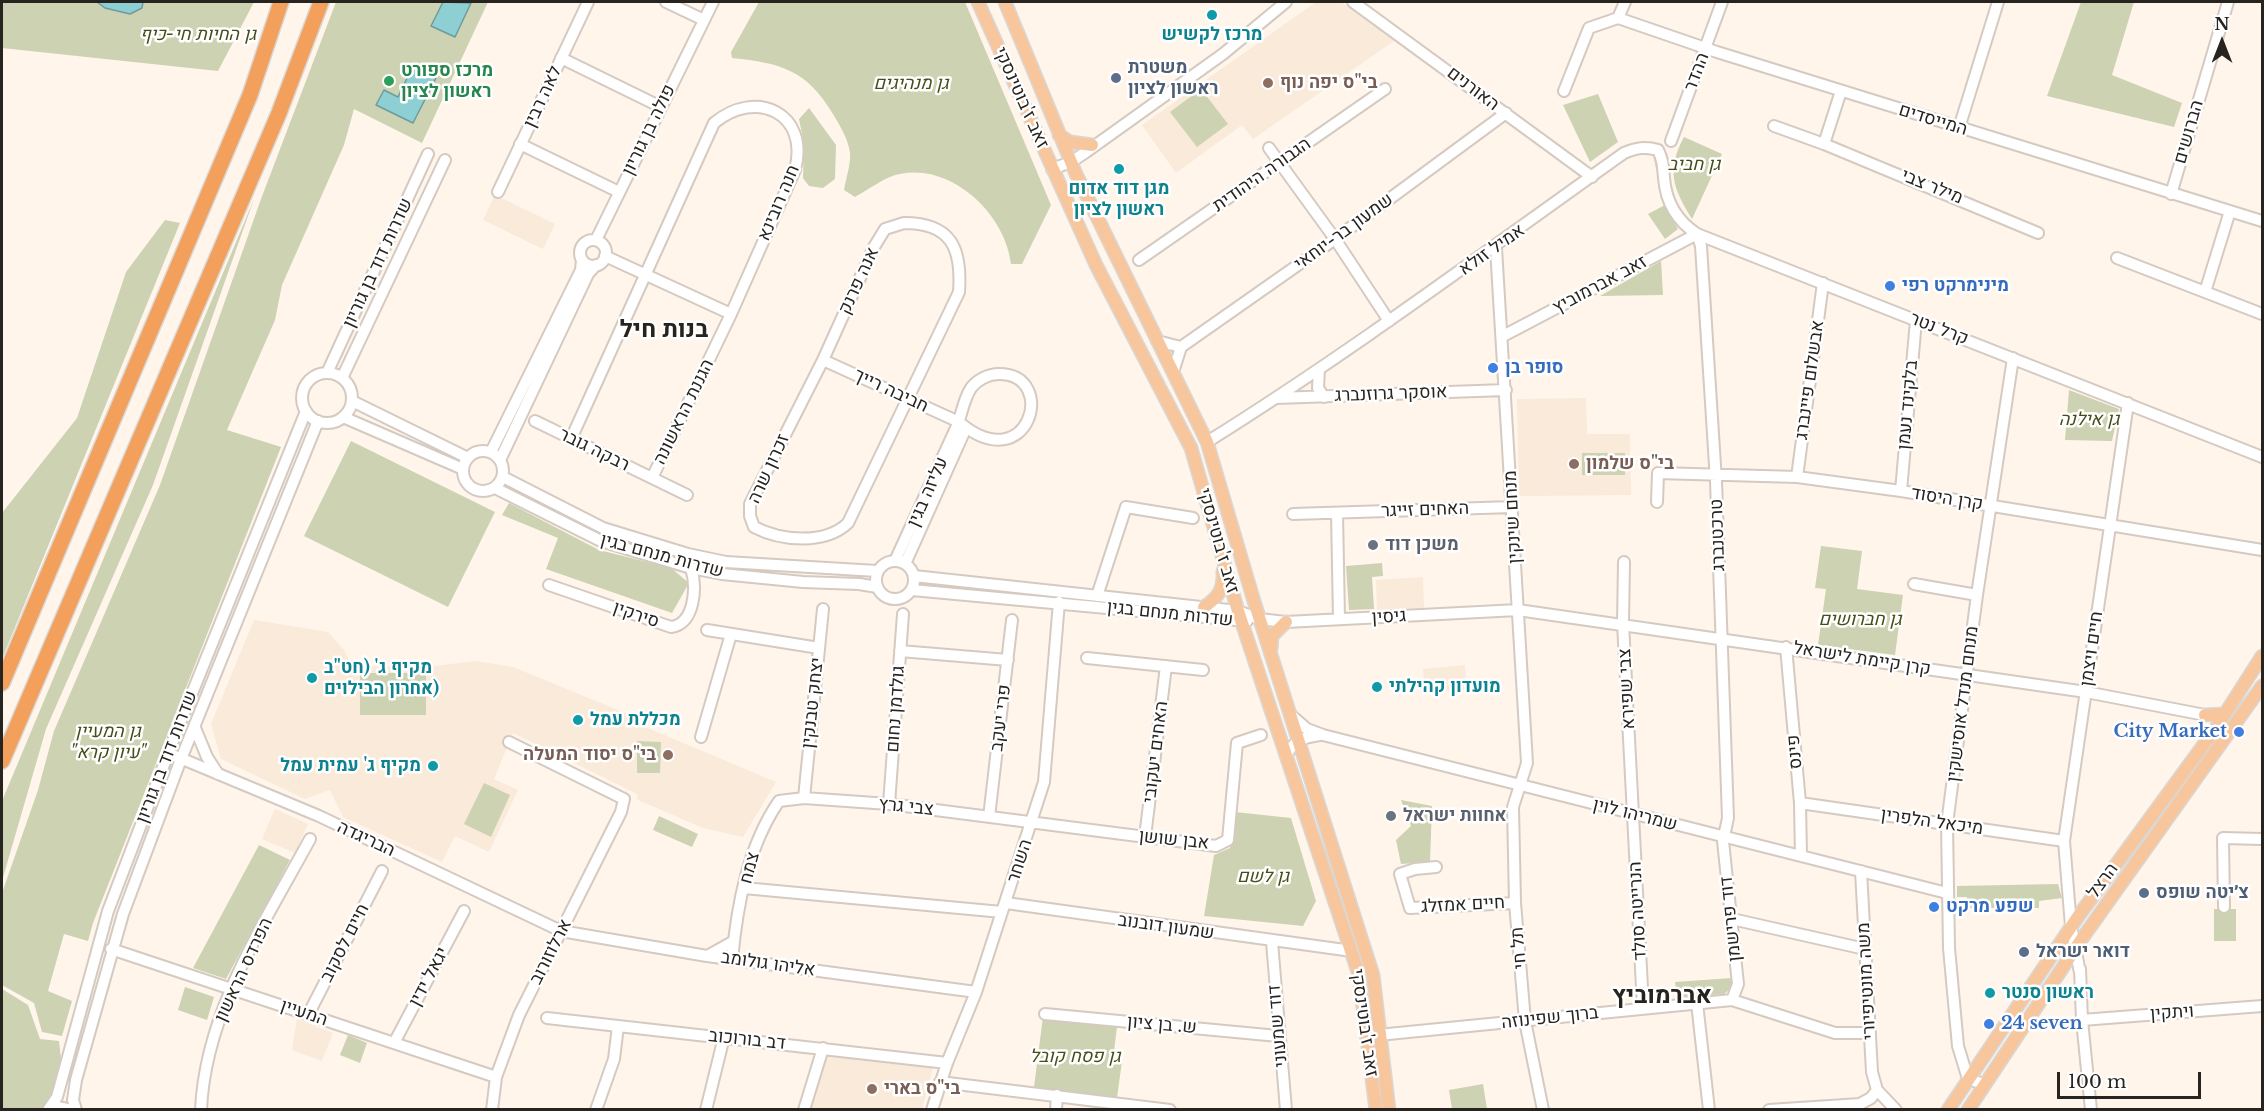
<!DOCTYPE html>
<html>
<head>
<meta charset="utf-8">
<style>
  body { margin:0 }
  #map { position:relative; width:2264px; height:1111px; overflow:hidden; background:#fff5eb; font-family:"Libre Baskerville",serif }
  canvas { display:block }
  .frame { position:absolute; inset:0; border:3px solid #272420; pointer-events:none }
  .north { position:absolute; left:2192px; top:12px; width:60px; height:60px; -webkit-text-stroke:4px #fff; paint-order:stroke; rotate:0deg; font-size:16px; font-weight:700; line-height:24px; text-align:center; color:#272420 }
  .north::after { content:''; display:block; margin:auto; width:21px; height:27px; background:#272420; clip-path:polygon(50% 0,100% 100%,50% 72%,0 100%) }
  .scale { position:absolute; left:2057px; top:1072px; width:144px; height:27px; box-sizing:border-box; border:3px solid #272420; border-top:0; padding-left:8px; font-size:18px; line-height:21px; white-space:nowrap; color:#272420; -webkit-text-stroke:4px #fff; paint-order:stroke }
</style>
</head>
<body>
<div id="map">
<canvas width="2264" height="1111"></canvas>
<div class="frame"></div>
<div class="north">N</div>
<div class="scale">100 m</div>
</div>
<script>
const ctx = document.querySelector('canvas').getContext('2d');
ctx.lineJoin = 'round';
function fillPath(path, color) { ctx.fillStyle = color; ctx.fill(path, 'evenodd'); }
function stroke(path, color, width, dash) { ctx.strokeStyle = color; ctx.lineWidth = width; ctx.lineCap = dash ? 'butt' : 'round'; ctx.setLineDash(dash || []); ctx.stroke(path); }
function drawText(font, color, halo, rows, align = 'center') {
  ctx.font = font + ' "Libre Baskerville",Heebo,serif'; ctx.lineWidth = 5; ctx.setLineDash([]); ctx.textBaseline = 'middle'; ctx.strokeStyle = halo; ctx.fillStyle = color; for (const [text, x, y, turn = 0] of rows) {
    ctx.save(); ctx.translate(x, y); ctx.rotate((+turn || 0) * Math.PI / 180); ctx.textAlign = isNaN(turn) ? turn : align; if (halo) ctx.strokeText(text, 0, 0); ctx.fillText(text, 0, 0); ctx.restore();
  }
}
fillPath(new Path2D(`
  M1316,2H1341L1394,41L1253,139L1242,125L1176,173L1142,125Z
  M495,195L555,224L543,249L483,220Z
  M1586,398L1587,434H1630L1631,495L1519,496L1517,399Z
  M1423,577L1424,608L1377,610L1376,580Z
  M254,620L328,632L344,650L352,666L426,667L476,661L513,667L640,719L638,724L776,782L743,837L703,828L638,800L637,794L513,733L494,779L518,790L489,852L455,836L442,862L343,817L330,790L305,799L221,759L211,724Z
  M1465,665L1466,690L1425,691L1423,669Z
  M275,809L308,824L295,853L262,839Z
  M297,1019L333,1033L322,1061L292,1050Z
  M826,1052L933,1068L922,1109L810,1110Z`), '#f9eada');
fillPath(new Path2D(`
  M2,2H254L218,71L2,48Z
  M336,2H488L422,143L354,109L344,145L282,285L275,320L227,430L281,447L93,923L88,941L64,934L48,991L72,1001L62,1036L42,1032L34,1003L2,985V893L38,790L54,731L160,485L261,199Z
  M759,2H965L1051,205L1022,264H1011C1006,215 952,163 900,174C886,176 868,190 855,197L844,190C846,178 851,164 850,153C848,138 840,126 833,114C807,70 781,63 732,58L731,52Z
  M2081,2H2134L2112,75L2182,103L2174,127L2047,96Z
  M1201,89L1228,124L1197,147L1170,112Z
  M1598,94L1618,142L1590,162L1563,105Z
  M809,108L836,145L835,179L823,188L809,186L803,178L804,144L799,119Z
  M1684,137L1722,154L1692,219C1673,188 1666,170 1684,137Z
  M254,199L153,485L46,729L2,881V801Z
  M1665,205L1678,229L1665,239L1648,214Z
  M165,220L180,223L2,659V513L77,418L126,272Z
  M1661,261L1663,295L1600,296Z
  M2069,390L2119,409L2112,441L2065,440Z
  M351,441L495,512L448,607L304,536Z
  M1582,453H1625V475H1582Z
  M509,503L599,550L671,568L689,583L672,613L546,569L558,538L502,515Z
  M1821,546L1862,551L1857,589L1903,595L1895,655L1818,645L1826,589L1815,588Z
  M1382,563L1383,576L1372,577L1374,609L1349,610L1346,566Z
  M360,673H426V715H360Z
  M637,741L661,742L660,773H637Z
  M484,783L510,795L491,837L464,824Z
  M1401,800L1432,806L1430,862L1401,864L1396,840L1411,826Z
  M1235,812L1291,818L1316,901L1303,926L1204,916L1214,855L1230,848Z
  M659,816L698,834L692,847L653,830Z
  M259,845L290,860L226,979L193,968Z
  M2058,884L2062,898L2039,901V908H1967V897H1957V886Z
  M2214,909H2236V941H2214Z
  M1732,978L1730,989L1724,994L1677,998L1675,982Z
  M185,987L214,997L207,1020L178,1010Z
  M2,989L28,1005L40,1039L59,1041L62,1068L56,1089L41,1109L2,1110Z
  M1043,1017L1117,1027L1113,1059L1122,1061L1117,1098L1034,1087Z
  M348,1035L367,1043L360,1063L340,1055Z
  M1483,1084L1487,1109H1452L1449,1090Z`), '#ccd2b2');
const water = new Path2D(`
  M97,2H143L142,8L130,14L105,8Z
  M443,2L471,3L455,37L431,26Z
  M413,66L436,78L413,123L376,105L384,90L398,97Z`);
fillPath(water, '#8dcfd2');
stroke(water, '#6e9c9d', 1.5);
const minor = new Path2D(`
  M666,2L704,20
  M1353,2L1592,177
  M1618,18L1625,2
  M561,58L661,107
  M1564,91L1589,28L1618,18L1717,52L2262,221
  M1841,91L1824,144L2038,233
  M1774,126L1824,144
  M1959,128L1998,2
  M1671,141L1722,2
  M520,144L619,192
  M1269,148L1335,239L1389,321
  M1052,169L1071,162L1086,152L1223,54L1286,2
  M498,192L588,2
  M2171,194L2228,2
  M904,223C952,223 962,249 959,292L848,523C825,545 781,541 754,527L750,516V504L823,360L874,247L885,229Z
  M596,240L713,2
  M580 253a13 13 0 1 1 26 0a13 13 0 1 1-26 0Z
  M1496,248L1527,763L1513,807L1515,903L1525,1021L1543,1110
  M605,256L731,314
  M2117,258L2262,314
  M1139,260L1385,89
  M2205,292L2230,211
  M1503,336L1697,234L1701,246L1716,481L1728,818L1723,841L1738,984L1732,1000
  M1157,341L1181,347
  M823,360L959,422C1029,481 1059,374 999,374C988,374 977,380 971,388C963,400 962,415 956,428L895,561
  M1319,369L1318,388L1324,397
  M1173,372L1181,347L1335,239L1506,113
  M327,373L428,154
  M302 398a25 25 0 1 1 50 0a25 25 0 1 1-50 0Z
  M342,378L445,160
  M1276,398L1506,390
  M352,401L468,458
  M343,417L463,469
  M535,421L687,495
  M571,439L714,123C756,88 810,113 795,170L731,314L652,478
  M1207,442C1351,352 1486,251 1624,153C1636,148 1645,146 1658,150C1663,160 1663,167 1664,178C1666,202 1677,221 1697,234L2262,457
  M463 471a20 20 0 1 1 40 0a20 20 0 1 1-40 0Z
  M491,452L581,270L582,260
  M500,460L588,274L596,265
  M503,477L603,528L688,554L726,562L877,571
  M1797,477L1823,283
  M495,488L601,541L691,568L722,574L803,582L859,584L877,587
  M1901,491L1916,320
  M1657,502L1658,473L1797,477L1901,491L2262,550
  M1337,513L1339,619
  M1293,514L1513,507
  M876 580a19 19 0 1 1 38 0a19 19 0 1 1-38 0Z
  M1624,562L1623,623L1643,1007
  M905,564L966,428
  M914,576L1238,611L1259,619L1286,622L1518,610L2086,692L2205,715
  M1914,584L1977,595
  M549,585L671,627C695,624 697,587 691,568
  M912,590L1247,621
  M1097,596L1126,507L1193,518
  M707,630L819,648
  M1786,647L1800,803L1801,856
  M900,651L1008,660
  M1087,658L1203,670
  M1292,716L1307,729L1323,735L1947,893
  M195,728L207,757L218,774
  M701,737L731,634
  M168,753L319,816L561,931L707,956L976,992
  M1287,755C1293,740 1305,737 1320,735
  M804,798L823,609
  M1800,803L2064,841
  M889,804L903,614
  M989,817L1012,620
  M1145,837L1166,666
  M1436,867L1415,869L1400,874L1410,908L1515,903
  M1861,871L1872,1072L1877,1090L1896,1110
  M744,888L1002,912
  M1006,903L1352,951
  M2224,907L2223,838L2262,839
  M1732,919L1865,949
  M1272,942L1286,1110
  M111,949L496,1077
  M707,956L734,941
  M732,960C737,905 748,846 779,801L804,798L889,804L1216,846L1228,840L1237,743L1261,735
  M2080,969L2082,1020L2091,1110
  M2080,973L2071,926L2064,841L2128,403
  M1697,1003L1709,1110
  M1045,1014L1278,1036
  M308,1015L382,871
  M547,1018L947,1063
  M2082,1020L2262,1006
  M1368,1036L1732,1000L1835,1033H1870
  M394,1043L464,911
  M940,1082L1170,1110
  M1984,1084L1968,1079L1958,1046L1949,948L1947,824L1977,595L2013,358
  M48,1110L57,1097L108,911L176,733L306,411
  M51,1110L59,1107L72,1110
  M76,1110L73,1100L76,1080L123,914L181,759L318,421
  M201,1110C205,1012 265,922 310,839
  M492,1110L496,1077L519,1015L621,812L624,799L509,742
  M596,1110L614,1059L618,1026
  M706,1110L724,1037
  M804,1110L823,1048
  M932,1110L947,1063L976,992L1044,782L1059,602
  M1056,1110L1057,1095
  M1769,1110L1860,1104L1871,1098L1877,1090`);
const major = new Path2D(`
  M978,2L1096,265L1191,448L1238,611L1359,975L1376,1110
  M1005,2L1076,174L1207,442L1253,598L1373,975L1389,1110
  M1059,135L1070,142L1092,145
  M1204,607C1219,597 1224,589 1223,571
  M1271,649L1272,636L1286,622
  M2205,715L2225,714
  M1948,1110L2077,918L2216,728L2262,656
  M1968,1110L2081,940L2262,686`);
const highway = new Path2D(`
  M2,683L250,95L281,2
  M2,761L279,113L321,2`);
stroke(minor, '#d4cac1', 14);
stroke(major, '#d8d8d7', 15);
stroke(highway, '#d8d8d7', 18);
stroke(minor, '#fff', 10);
stroke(major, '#f8c69d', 12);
stroke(highway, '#f3a05c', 15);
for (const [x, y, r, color] of [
  [1212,15,6,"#0f9aa8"],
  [1116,78,6,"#5c6f8a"],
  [389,81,6,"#2e9e5b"],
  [1268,83,6,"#8d6e63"],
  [1119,169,6,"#0f9aa8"],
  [1890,286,6,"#3f7fe0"],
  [1493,368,6,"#3f7fe0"],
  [1574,464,6,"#8d6e63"],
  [1373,545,6,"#6b7280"],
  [312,678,6,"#0f9aa8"],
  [1377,687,6,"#0f9aa8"],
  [578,720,6,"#0f9aa8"],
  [2239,732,6,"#3f7fe0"],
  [668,755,6,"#8d6e63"],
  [433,766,6,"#0f9aa8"],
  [1391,816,6,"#6b7280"],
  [2144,893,6,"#5c6f8a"],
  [1934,907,6,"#3f7fe0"],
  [2024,952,6,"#5c6f8a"],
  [1990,993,6,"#0f9aa8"],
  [1989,1024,6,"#3f7fe0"],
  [872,1089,6,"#8d6e63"]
]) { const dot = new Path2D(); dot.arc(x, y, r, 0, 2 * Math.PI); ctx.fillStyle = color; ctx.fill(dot); stroke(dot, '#fff', 2); }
drawText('italic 18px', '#474d16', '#fff', [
  ["גן החיות חי-כיף",198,35],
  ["גן מנהיגים",911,84],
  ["גן חביב",1694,165],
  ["גן אילנה",2089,420],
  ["גן חברושים",1860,620],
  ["גן המעיין",108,732],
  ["\"עיון קרא\"",108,753],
  ["גן לשם",1263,877],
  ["גן פסח קובל",1075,1057]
]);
drawText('bold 18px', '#0d838f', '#fff', [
  ["מרכז לקשיש",1212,35,"center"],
  ["מגן דוד אדום",1119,189,"center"],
  ["ראשון לציון",1119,210,"center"],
  ["מקיף ג' (חט\"ב",324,668],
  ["אחרון הבילוים)",324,689],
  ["מועדון קהילתי",1389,687],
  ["מכללת עמל",590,720],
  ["מקיף ג' עמית עמל",421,766,"right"],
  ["ראשון סנטר",2002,993]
], 'left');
drawText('bold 18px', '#4e5e75', '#fff', [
  ["משטרת",1128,68],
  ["ראשון לציון",1128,89],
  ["צ׳יטה שופס",2156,893],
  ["דואר ישראל",2036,952]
], 'left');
drawText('bold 18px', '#27864d', '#fff', [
  ["מרכז ספורט",401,71],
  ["ראשון לציון",401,92]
], 'left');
drawText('18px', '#272420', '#fff', [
  ["ההדר",1697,72,-69],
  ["האורנים",1473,89,37],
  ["לאה רבין",543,97,-65],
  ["זאב ז'בוטינסקי",1021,98,66],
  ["המייסדים",1933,120,17],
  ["פולה בן גוריון",649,130,-64],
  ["הברושים",2189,132,-74],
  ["הגבורה היהודית",1262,175,-35],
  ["מילר צבי",1932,187,22],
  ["חנה רובינא",779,203,-67],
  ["שמעון בר-יוחאי",1344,232,-36],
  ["אמיל זולא",1492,250,-35],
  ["שדרות דוד בן גוריון",378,263,-65],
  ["אנה פרנק",859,281,-65],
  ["זאב אברמוביץ",1600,285,-28],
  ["קרל נטר",1939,329,21],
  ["אבשלום פיינברג",1810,380,-82],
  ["חביבה רייך",891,391,25],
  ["אוסקר גרוזנברג",1391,394,-2],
  ["בלקינד נעמן",1908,405,-85],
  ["הגננת הראשונה",684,412,-64],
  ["רבקה גובר",594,450,26],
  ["זכרון שרה",769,469,-65],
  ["עליזה בגין",928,492,-66],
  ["קרן היסוד",1947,499,9],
  ["האחים זייגר",1425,510,-2],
  ["מנחם שינקין",1513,517,-93],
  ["טרכטנברג",1718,535,-92],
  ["זאב ז'בוטינסקי",1218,541,74],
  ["שדרות מנחם בגין",662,556,15],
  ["שדרות מנחם בגין",1170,614,6],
  ["סירקין",636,615,19],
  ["גיסין",1389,617,-3],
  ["חיים ויצמן",2092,649,-82],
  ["קרן קיימת לישראל",1862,659,9],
  ["צבי שפירא",1627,689,-93],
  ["יצחק טבנקין",813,703,-84],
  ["מנחם מנדל אוסישקין",1963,704,-83],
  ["גולדמן נחום",896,709,-86],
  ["פרי יעקב",1001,718,-83],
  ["האחים יעקובי",1156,752,-83],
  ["פינס",1795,752,-95],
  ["שדרות דוד בן גוריון",167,757,-69],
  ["צבי גרץ",906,807,6],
  ["שמריהו לוין",1635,815,14],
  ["מיכאל הלפרין",1932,822,8],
  ["הבריגדה",366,839,25],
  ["אבן שושן",1174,840,6],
  ["השחר",1020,861,-72],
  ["צמח",750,868,-75],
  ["הרצל",2103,881,-54],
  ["חיים אמזלג",1463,905,-3],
  ["הנרייטה סולד",1638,911,-93],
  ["דוד פרישמן",1731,919,-96],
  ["שמעון דובנוב",1166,927,8],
  ["חיים לסקוב",345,943,-63],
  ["תל חי",1519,948,-95],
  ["ארלוזורוב",551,952,-63],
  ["אליהו גולומב",768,964,8],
  ["הפרדס הראשון",244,970,-65],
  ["יגאל ידין",429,977,-62],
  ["משה מונטיפיורי",1867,981,-93],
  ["המעיין",304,1013,19],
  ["ויתקין",2172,1013,-4],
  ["ברוך שפינוזה",1550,1018,-6],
  ["זאב ז'בוטינסקי",1364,1023,82],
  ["ש. בן ציון",1162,1025,5],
  ["דוד שמעוני",1278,1026,-95],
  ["דב בורוכוב",747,1040,6]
]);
drawText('bold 18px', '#785e54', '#fff', [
  ["בי\"ס יפה נוף",1280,83],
  ["בי\"ס שלמון",1586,464],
  ["בי\"ס יסוד המעלה",656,755,"right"],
  ["בי\"ס בארי",884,1089]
], 'left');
drawText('bold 18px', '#366cbe', '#fff', [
  ["מינימרקט רפי",1902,286],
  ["סופר בן",1505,368],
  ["City Market",2227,732,"right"],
  ["שפע מרקט",1946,907],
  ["24 seven",2001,1024]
], 'left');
drawText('bold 18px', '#5b616d', '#fff', [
  ["משכן דוד",1385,545],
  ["אחוות ישראל",1403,816]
], 'left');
drawText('bold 24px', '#272420', '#fff', [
  ["בנות חיל",664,330],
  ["אברמוביץ",1662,996]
]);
</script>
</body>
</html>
